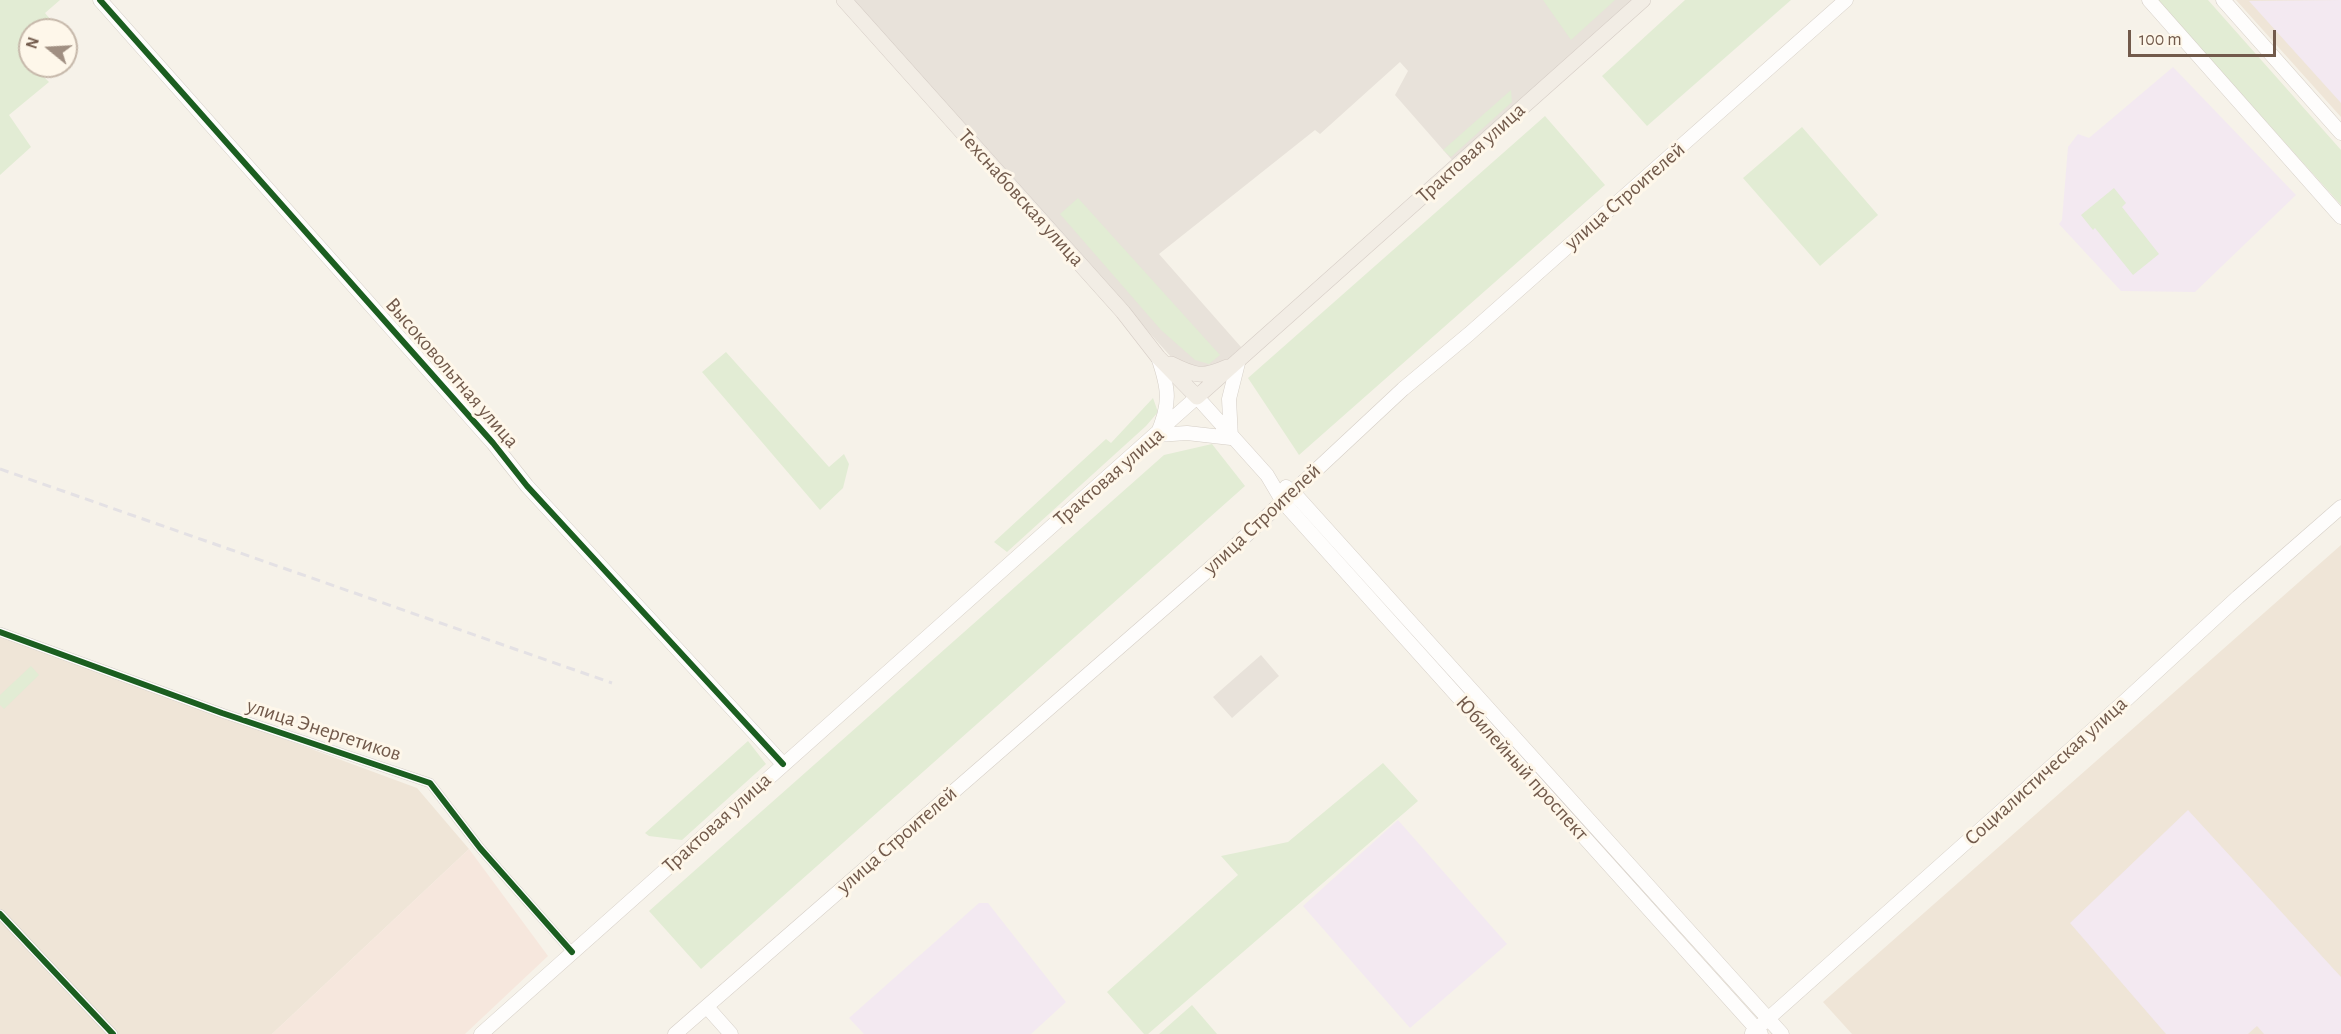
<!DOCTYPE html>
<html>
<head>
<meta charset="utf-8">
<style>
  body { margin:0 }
  #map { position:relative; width:2341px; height:1034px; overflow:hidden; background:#f6f2e9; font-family:"Alegreya Sans",sans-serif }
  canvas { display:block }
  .north { position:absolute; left:18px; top:18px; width:60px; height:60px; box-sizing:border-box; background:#fef7ea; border:2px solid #c6b8aa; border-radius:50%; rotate:288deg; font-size:16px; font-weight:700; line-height:24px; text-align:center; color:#725a4b }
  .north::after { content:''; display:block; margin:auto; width:21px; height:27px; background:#a08f82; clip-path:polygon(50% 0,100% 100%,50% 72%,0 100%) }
  .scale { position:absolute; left:2128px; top:30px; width:148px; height:27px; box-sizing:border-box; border:3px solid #725a4b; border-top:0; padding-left:8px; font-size:18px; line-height:21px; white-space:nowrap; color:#725a4b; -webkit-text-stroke:4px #fef7ea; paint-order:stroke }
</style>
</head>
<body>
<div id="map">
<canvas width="2341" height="1034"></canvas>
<div class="north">N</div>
<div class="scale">100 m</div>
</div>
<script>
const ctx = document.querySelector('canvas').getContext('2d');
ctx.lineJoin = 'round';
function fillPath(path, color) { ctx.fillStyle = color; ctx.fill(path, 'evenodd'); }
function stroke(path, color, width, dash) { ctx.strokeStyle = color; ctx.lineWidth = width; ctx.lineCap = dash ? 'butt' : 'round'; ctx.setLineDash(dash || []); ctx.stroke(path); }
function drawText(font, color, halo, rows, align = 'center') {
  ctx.font = font + ' "Alegreya Sans",sans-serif'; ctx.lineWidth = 6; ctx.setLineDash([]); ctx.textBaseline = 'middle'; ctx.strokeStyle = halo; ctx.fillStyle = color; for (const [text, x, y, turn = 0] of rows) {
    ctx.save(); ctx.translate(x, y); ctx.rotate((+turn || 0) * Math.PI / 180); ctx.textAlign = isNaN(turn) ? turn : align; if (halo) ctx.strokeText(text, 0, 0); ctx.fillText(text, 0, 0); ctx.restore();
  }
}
fillPath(new Path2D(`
  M2236,0H2341V117Z
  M2341,545V1034H1852L1823,1002Z
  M0,634L417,788L469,849L272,1034H0Z`), '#efe5d7');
fillPath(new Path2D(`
  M469,849L548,956L465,1034H272Z`), '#f6e7dd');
fillPath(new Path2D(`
  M852,0H1634L1452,160L1395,95L1408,71L1400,62L1320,134L1315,130L1159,254L1241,347L1221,366L1205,372L1172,358Z
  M1261,655L1279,676L1232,718L1213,697Z`), '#e8e2da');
fillPath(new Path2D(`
  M2341,0V103L2249,1Z
  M2173,67L2296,195L2195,292L2121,291L2059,224L2062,220L2068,147L2078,134L2089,138Z
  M2188,810L2341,977V1034H2264L2257,1026L2248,1034H2166L2070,923Z
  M1398,820L1507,944L1410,1028L1303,906Z
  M979,903H988L1066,1002L1031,1034H864L849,1018Z`), '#f3e9f1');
fillPath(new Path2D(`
  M0,0H60L45,13L59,30H30V66H33L49,82L9,115L31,147L0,175Z
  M1543,0H1615L1571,40Z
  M1685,0H1791L1647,126L1602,76Z
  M2157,0H2208L2341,150V205Z
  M1511,90L1512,102L1451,157L1443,150Z
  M1545,116L1605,185L1299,455L1248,378Z
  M1802,127L1878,215L1820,266L1743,178Z
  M2114,188L2126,203L2122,207L2159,254L2133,275L2095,228L2093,230L2081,215Z
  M1078,198L1220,355L1209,364L1195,360L1161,330L1060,214Z
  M726,352L829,467L844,454L849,464L843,488L820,510L702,372Z
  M1153,398L1158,412L1146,426L1007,552L994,542L1106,439L1111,443Z
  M1212,444L1245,486L701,969L649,911L1164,455Z
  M31,666L39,675L4,709L0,705V695Z
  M748,741L766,764L682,840L649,836L645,833Z
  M1383,763L1418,801L1148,1034H1144L1107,992L1238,875L1221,856L1288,842Z
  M1192,1005L1217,1034H1159Z`), '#e2ecd4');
const street = new Path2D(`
  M0,632L222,713L430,783L480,848L572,952
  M0,914L113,1034`);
const secondary = new Path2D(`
  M100,0L493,443L527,486L783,764
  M2149,0L2341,217
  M2223,0L2341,133
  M1158,357C1169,389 1171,403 1157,435L1187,433L1231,438
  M1231,438L1229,399L1238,363
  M1286,487L1293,492L1782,1034
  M707,1007L731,1034
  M1752,1033L2126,700L2238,597L2341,507
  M481,1034L1197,397L1267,475L1283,502L1761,1034
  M675,1034L1223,557L1403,389L1469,334L1846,0`);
const primary = new Path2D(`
  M844,0L1123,312L1158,357L1197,397L1643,0
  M1171,364C1195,376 1202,378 1227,367`);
stroke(street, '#d5cfc8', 10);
stroke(secondary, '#d5cec6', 15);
stroke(primary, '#d5ccc5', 16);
stroke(street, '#fefdfc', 9);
stroke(secondary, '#fefdfc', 14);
stroke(primary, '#f2ede5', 15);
stroke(new Path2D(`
  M0,469L612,683`), '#e4e1e4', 3, [9, 6]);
stroke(new Path2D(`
  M100,0L493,443L527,486L783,764
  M0,632L222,713L430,783L480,848L572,952
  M0,914L113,1034`), '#1b5e20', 6);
drawText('21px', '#725a4b', '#fef7ea', [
  ["Трактовая улица",1471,153,-42],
  ["улица Строителей",1625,196,-41],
  ["Техснабовская улица",1021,198,48],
  ["Высоковольтная улица",452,373,49],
  ["Трактовая улица",1109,477,-41],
  ["улица Строителей",1262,519,-43],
  ["улица Энергетиков",324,730,18],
  ["Юбилейный проспект",1522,768,48],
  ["Социалистическая улица",2046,771,-42],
  ["Трактовая улица",717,823,-42],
  ["улица Строителей",897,840,-41]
]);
</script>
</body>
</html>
